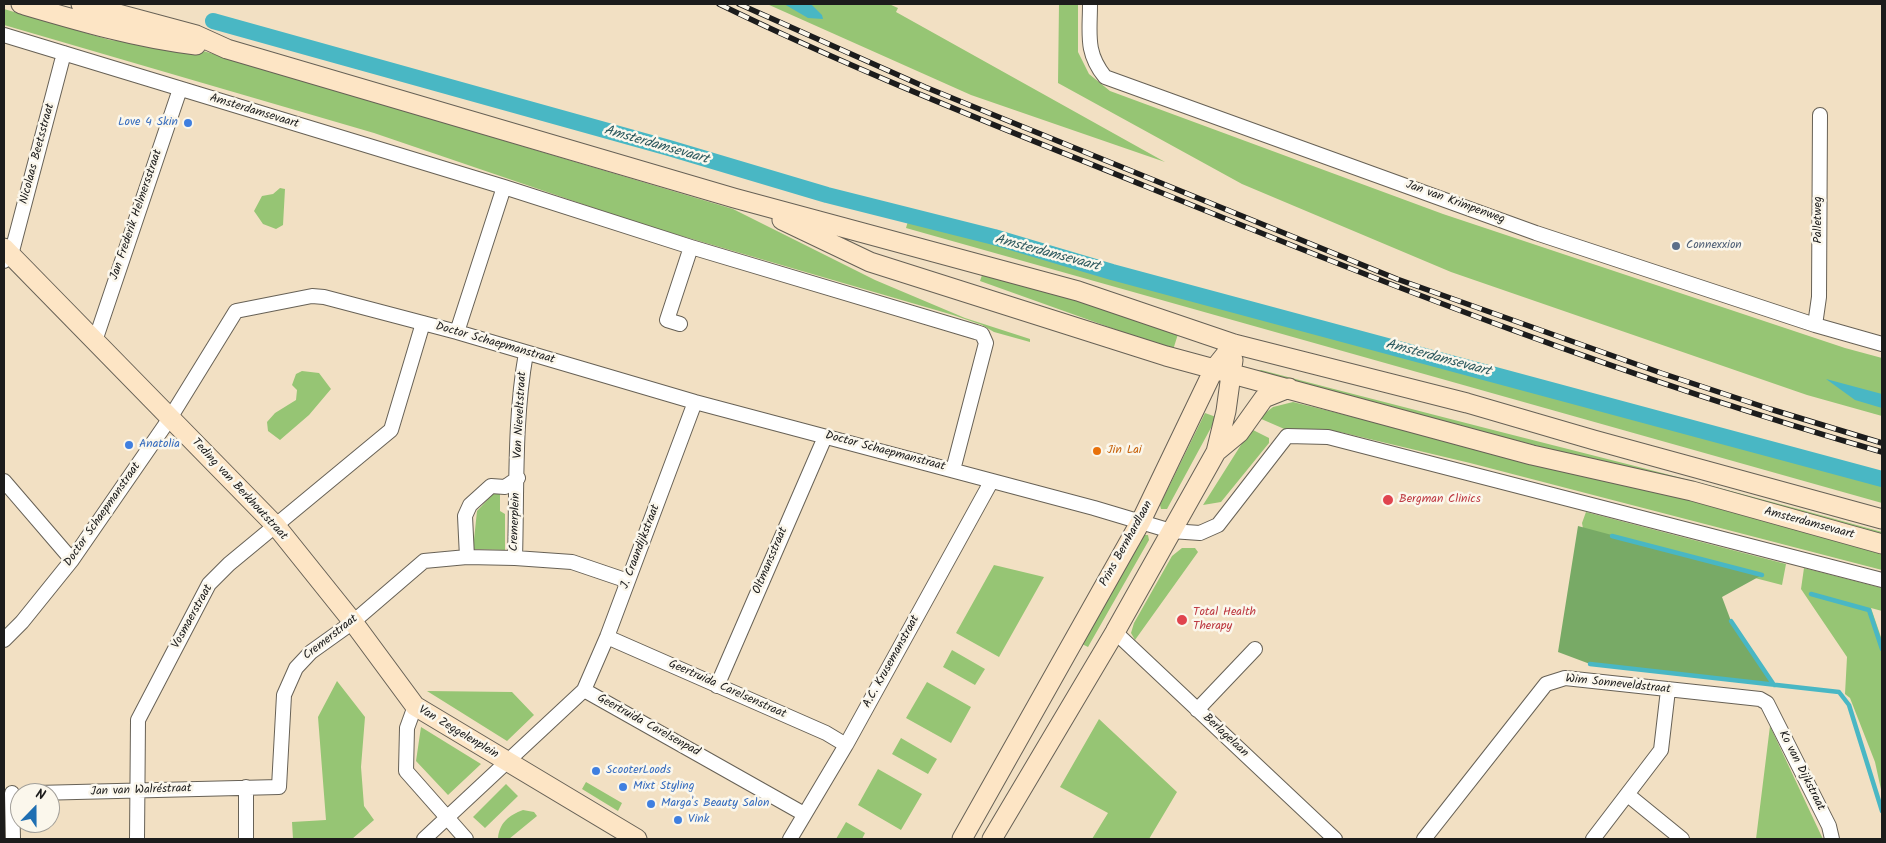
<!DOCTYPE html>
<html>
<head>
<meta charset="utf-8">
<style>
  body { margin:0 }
  #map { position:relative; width:1886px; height:843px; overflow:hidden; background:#f2e0c3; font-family:Kalam,sans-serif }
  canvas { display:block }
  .frame { position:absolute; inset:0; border:5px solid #1c1c1c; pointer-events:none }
  .north { position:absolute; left:10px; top:783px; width:50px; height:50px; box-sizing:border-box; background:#fbf7ec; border:1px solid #a29f99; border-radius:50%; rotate:22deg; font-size:14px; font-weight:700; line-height:20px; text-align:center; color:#1c1c1c }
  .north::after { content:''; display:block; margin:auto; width:18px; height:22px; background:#1f6fb2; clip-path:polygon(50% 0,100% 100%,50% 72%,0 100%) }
</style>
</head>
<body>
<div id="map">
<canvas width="1886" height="843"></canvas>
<div class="frame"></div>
<div class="north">N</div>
</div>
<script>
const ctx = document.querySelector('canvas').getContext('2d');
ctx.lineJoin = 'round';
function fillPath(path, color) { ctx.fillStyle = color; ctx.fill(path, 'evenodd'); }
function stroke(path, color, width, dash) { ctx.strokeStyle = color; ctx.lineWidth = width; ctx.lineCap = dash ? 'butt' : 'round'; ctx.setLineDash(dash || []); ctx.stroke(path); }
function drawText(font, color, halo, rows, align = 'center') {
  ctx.font = font + ' Kalam,sans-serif'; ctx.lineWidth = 5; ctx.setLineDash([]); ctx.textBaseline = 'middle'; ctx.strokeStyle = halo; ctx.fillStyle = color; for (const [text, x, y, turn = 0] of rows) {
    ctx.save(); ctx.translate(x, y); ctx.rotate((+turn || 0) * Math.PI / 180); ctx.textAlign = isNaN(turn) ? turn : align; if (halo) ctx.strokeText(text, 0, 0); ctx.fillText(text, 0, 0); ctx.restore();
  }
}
fillPath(new Path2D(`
  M767,4H889L898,8L896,12L1165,162L971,95Z
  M1059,4L1078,5V52L1089,74L1110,91L1443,214L1845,348L1882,358V416L1807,395L1451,272L1242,184L1058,83Z
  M4,9L110,40L200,50L733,209L875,280L965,318L1030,339V342L994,332L982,325L953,315L644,225L374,133L4,25Z
  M280,188L285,189L283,225L276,229L263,224L254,211L262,196L273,194Z
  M910,214L1882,483V503L906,228Z
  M983,272L1075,298L1178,334L1173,350L980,281Z
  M1261,370C1468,425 1676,474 1882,532V535C1674,479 1464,429 1256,372Z
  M302,371L319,373L331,389L309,415L280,440L268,431L267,422L275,413L296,400L297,390L292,385L296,374Z
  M1293,402L1732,511L1882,552V570L1470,463L1340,432L1289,431L1259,418L1273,407Z
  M1205,413L1216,417L1213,424L1167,509H1161L1160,505Z
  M1251,429L1269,438V443L1221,502L1203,505Z
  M500,490V511L505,514V550L473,549L477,511L494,493Z
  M1586,512L1786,564L1782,585L1584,534L1582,523Z
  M1144,535H1148L1149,540L1088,647L1082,644Z
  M1182,548H1195L1198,552L1135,640L1131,633L1134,623L1172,556Z
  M994,565L1044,577L999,657L956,633Z
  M1804,568L1882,588V611L1871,608L1882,640V794L1875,762L1850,698L1845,694L1847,657L1801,589Z
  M952,650L985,669L975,685L943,667Z
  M337,681L365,717L361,767L364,806L374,820L352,839H293L292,822L326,820L318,717Z
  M927,682L971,707L951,743L906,718Z
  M427,691L512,692L534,715L507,741Z
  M1099,719L1177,792L1149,839H1092L1108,813L1060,787Z
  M1770,726L1821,835L1823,839H1756Z
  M421,727L481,764L448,795L416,761Z
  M901,738L937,759L928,774L892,754Z
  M878,769L922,794L901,830L858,805Z
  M586,782L622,803L618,811L582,789Z
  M506,784L518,796L485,828L473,817Z
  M523,810L534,812L537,816L509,839H498C499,823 509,815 523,810Z
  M846,822L865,833L862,839H836Z`), '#96c574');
fillPath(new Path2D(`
  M1578,526L1762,575L1722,597L1731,621L1774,685L1590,664L1558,652Z`), '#78aa66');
fillPath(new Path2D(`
  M784,4H811L822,15L823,19L808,18Z
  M1826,379L1882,394V408L1855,400Z`), '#49b7c4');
stroke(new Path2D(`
  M1612,536L1762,575
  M1811,594L1869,610L1882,649
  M1731,621L1774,685
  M1590,664L1839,692L1849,705L1882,811`), '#49b7c4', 4.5);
stroke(new Path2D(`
  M213,21L669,148L827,195L994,237L1112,272L1882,479`), '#49b7c4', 16);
const street = new Path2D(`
  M1090,4C1090,34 1085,52 1105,77L1536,233L1815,325L1882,344
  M4,35L504,187L691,247L976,332L982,334L986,343L953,470
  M4,261L11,255L64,53
  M680,324L667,320L691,247
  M1815,325L1819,297L1820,115
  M457,332L504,187
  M95,341L180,89
  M518,478L505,487L491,486L470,505L465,516L467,557L515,558C517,490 514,420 526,353
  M4,481L72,560
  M515,558L572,562L628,581
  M1115,632L1335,839
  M607,637L826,733L846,745
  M4,640L22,622L72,560L170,418L236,311L312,296L324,297L457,332L695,402L1094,508L1171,531L1200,533L1218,525L1287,436L1328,437L1882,580
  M717,686L825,437
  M584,690L607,637L695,402
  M415,706L407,728L406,771L466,839
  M1197,710L1255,649
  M12,793L13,839
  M36,793L279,787L284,695L296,668L311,652L353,622L424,561L467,557
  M1628,795L1682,839
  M137,839L138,720L209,584L229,564L391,430L423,323
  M246,839V787
  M424,839L584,690L804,814
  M790,839L846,745L991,482
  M1424,839L1546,684L1565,678L1760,699L1767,703L1829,826L1832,839
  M1593,839L1661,750L1668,690`);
const secondary = new Path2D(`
  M21,4C79,21 136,38 196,45
  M81,4L196,35L227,49L734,198L1078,291L1234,344L1467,403L1594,440L1882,519
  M782,220L870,262L1166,356L1532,455L1692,491L1882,544
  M4,248L276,526L353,622L415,706L637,839
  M1216,452L1226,411L1233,360
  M962,839L1141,521L1214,369L1234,344
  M992,839L1115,632L1216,452L1239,433L1264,398L1289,388`);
stroke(street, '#676156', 16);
stroke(secondary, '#676156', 21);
stroke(street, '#fff', 14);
stroke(secondary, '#fde5c5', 19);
const rail = new Path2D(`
  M719,4C858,72 1002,128 1145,186C1387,285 1631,380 1882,452
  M739,4L925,87L1397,279L1661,373L1770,409L1882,443`);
stroke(rail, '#1c1c1c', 5.5);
stroke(rail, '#fbf7ec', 4, [11]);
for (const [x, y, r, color] of [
  [188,123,5,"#3f7fe0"],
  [1676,246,5,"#5c6f8a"],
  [129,445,5,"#3f7fe0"],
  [1097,451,5,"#e8710a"],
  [1388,500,6,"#e0444e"],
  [1182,620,6,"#e0444e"],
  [596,771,5,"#3f7fe0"],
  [623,787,5,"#3f7fe0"],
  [651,804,5,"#3f7fe0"],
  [678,820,5,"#3f7fe0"]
]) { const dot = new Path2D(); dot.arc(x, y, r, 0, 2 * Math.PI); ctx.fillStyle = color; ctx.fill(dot); stroke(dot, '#fbf7ec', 2); }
drawText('12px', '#1c1c1c', '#fbf7ec', [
  ["Amsterdamsevaart",254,112,17],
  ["Nicolaas Beetsstraat",38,154,-75],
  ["Jan van Krimpenweg",1455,203,20],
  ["Jan Frederik Helmersstraat",137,215,-71],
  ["Palletweg",1819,220,-90],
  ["Doctor Schaepmanstraat",495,344,16],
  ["Van Nieveltstraat",521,415,-87],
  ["Doctor Schaepmanstraat",885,452,15],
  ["Teding van Berkhoutstraat",239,490,47],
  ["Doctor Schaepmanstraat",103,515,-55],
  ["Cremerplein",516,522,-88],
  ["Amsterdamsevaart",1809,524,15],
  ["Prins Bernhardlaan",1127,544,-61],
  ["J. Craandijkstraat",641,547,-69],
  ["Oltmansstraat",771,561,-67],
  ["Vosmaerstraat",193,617,-61],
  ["Cremerstraat",331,638,-38],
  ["A.C. Krusemanstraat",892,662,-61],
  ["Wim Sonneveldstraat",1618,685,6],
  ["Geertruida Carelsenstraat",727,690,24],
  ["Geertruida Carelsenpad",648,726,29],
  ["Van Zeggelenplein",458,733,31],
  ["Berlagelaan",1225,736,43],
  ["Ko van Dijkstraat",1801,771,63],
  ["Jan van Walréstraat",141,791,-2]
]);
drawText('12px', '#366cbe', '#fbf7ec', [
  ["Love 4 Skin",178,123,"right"],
  ["Anatolia",139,445],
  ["ScooterLoods",606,771],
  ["Mixt Styling",633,787],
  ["Marga's Beauty Salon",661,804],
  ["Vink",688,820]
], 'left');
drawText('12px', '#4e5e75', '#fbf7ec', [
  ["Connexxion",1686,246]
], 'left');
drawText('12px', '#c56008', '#fbf7ec', [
  ["Jin Lai",1107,451]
], 'left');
drawText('12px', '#be3a42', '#fbf7ec', [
  ["Bergman Clinics",1399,500],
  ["Total Health",1193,613],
  ["Therapy",1193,627]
], 'left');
drawText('italic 14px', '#2e5a5f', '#fbf7ec', [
  ["Amsterdamsevaart",656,146,16],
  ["Amsterdamsevaart",1047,254,15],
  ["Amsterdamsevaart",1438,359,15]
]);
</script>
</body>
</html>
